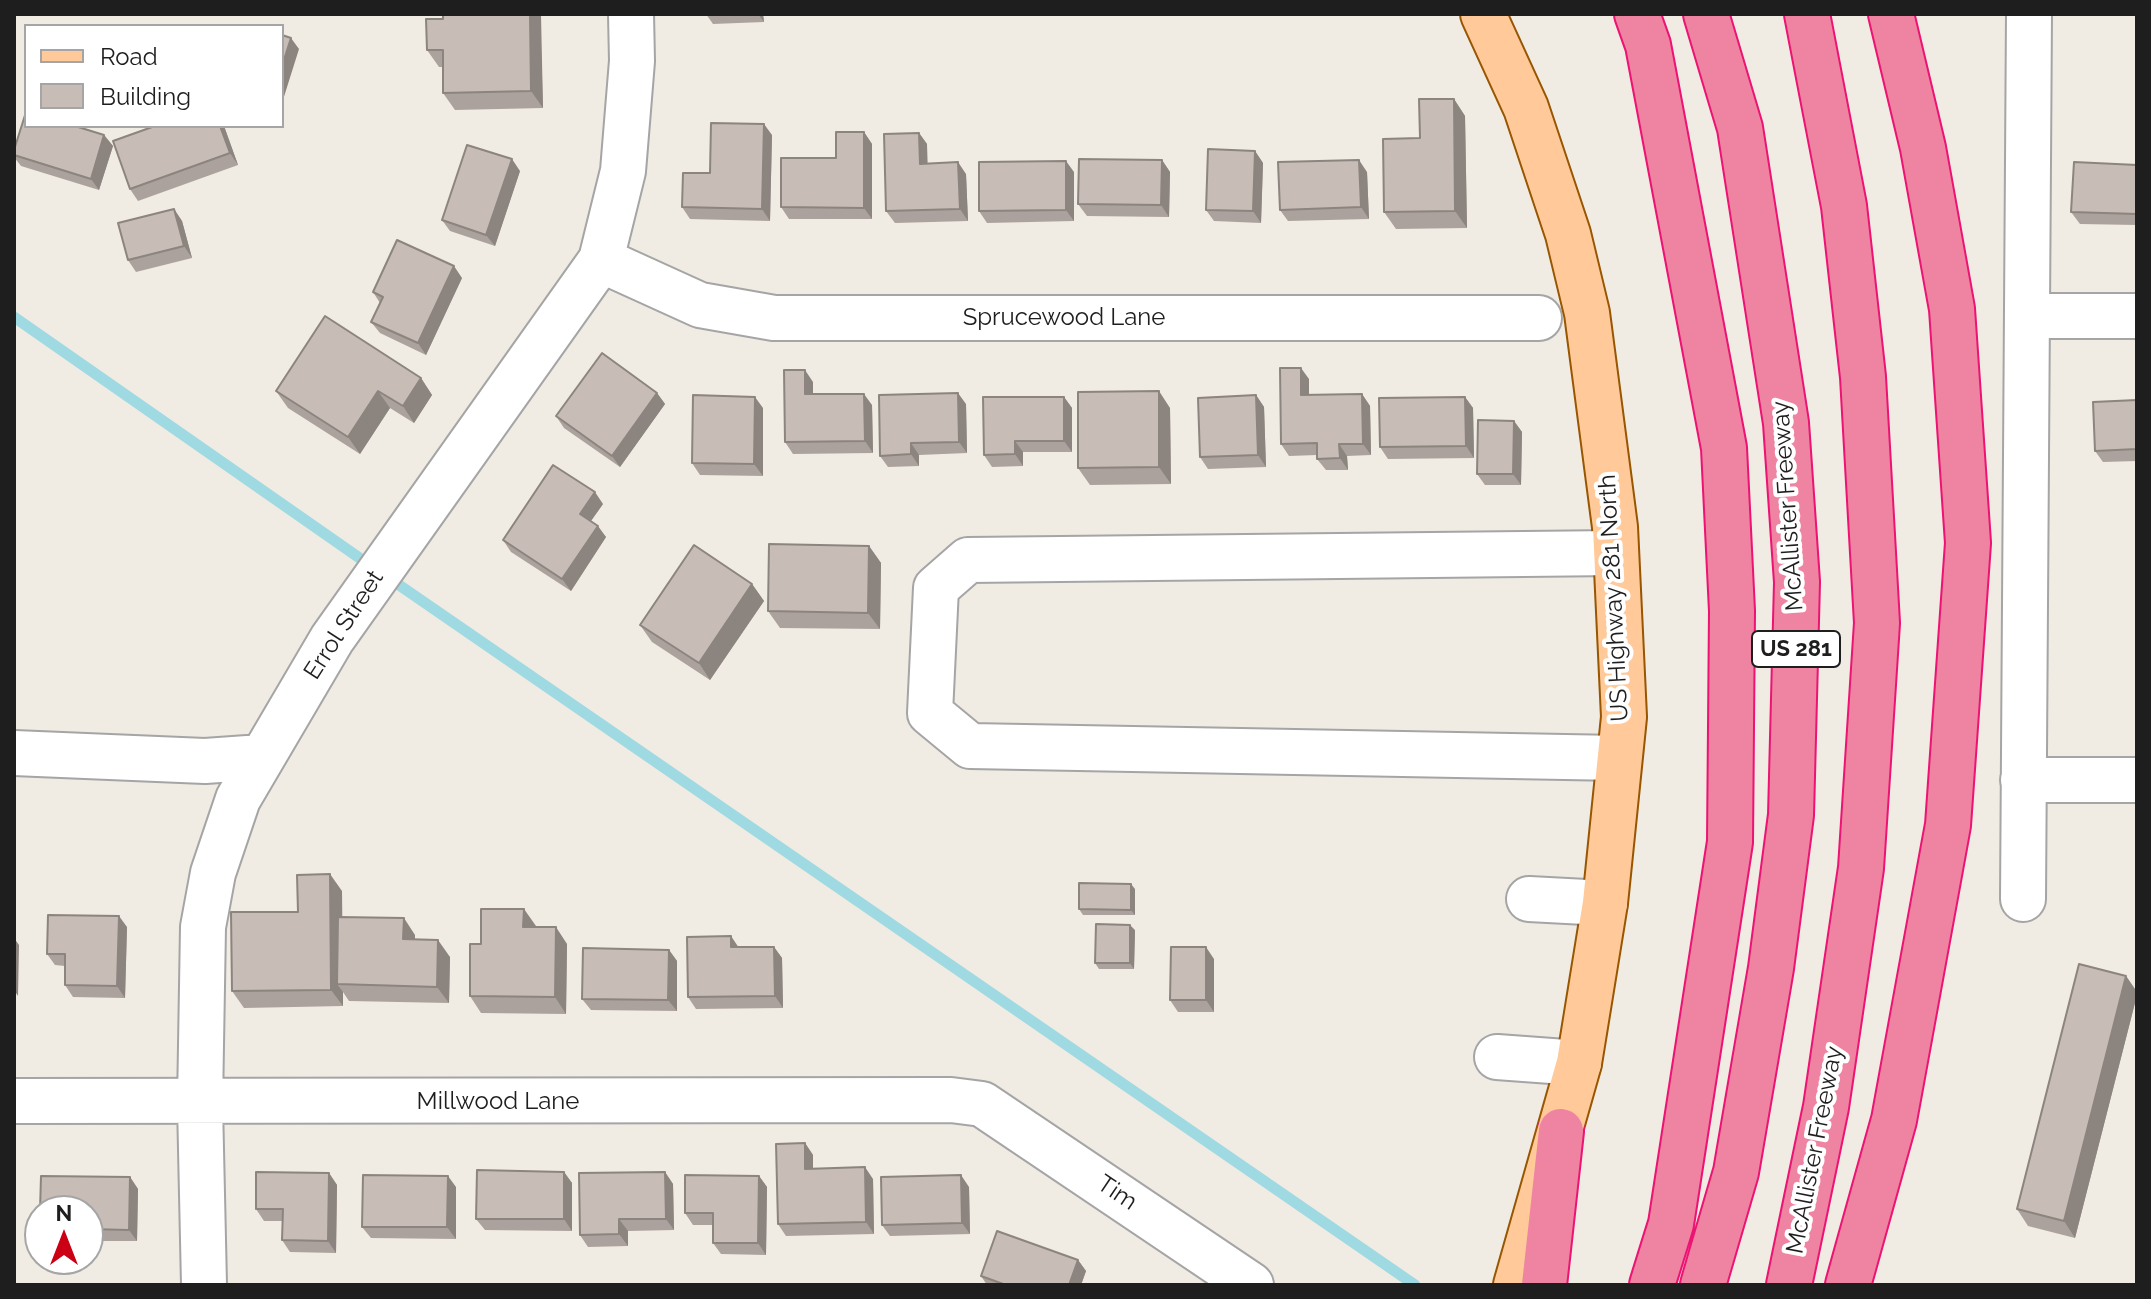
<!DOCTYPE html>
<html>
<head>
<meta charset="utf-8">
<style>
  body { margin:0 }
  #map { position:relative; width:2151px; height:1299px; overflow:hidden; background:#f0ebe3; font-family:Raleway,sans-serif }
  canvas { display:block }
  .frame { position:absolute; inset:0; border:16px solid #1e1e1e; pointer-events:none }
  .legend { position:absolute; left:24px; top:24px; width:260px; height:104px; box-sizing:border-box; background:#fff; border:2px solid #a5a5a5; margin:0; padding:10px 14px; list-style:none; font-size:24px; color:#1e1e1e }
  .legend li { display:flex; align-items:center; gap:16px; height:40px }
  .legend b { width:40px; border:2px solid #a5a5a5 }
  .north { position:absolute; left:24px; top:1195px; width:80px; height:80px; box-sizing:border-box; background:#fff; border:2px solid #a5a5a5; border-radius:50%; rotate:0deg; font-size:22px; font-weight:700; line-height:32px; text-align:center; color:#1e1e1e }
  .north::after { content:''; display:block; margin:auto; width:28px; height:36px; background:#cc0015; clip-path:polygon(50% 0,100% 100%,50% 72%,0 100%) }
</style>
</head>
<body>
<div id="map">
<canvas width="2151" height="1299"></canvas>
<div class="frame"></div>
<ul class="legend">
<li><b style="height:10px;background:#ffc999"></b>Road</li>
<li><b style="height:22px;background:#c8bcb6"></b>Building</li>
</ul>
<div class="north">N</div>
</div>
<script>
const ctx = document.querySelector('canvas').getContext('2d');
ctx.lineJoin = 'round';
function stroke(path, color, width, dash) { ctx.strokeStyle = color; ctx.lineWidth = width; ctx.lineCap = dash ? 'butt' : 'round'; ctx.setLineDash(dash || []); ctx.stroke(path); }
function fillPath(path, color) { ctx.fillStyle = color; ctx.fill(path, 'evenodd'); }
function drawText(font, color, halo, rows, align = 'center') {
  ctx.font = font + ' Raleway,sans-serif'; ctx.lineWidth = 8; ctx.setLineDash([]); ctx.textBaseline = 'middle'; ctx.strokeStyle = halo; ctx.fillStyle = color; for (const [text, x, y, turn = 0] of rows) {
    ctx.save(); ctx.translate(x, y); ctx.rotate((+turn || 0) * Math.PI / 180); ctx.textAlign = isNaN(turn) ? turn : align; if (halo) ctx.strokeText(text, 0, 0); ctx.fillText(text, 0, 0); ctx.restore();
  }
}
stroke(new Path2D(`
  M14,317L371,566
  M386,576L1415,1285`), '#9fdae2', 11);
const minor = new Path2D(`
  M601,260L700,305L774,318H1539
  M2028,316H2137
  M1616,553L968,560L936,588L930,713L970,746L1619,758
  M14,753L205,761L262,757
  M2023,780H2137
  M1529,899L1605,903
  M2023,899L2029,14
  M1497,1057L1579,1063
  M14,1101L951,1100L982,1104L1251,1285
  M204,1285L200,1104L203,927L213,873L238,799L332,639L601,260L623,171L632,61L631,14`);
const major = new Path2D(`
  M1483,14L1526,108L1568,234L1587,313L1615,527L1624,717L1605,903L1579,1063L1516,1285`);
const highway = new Path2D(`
  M1637,14L1648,45L1724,448L1732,611L1730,842L1671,1224L1652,1285
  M1544,1285L1561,1131
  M1703,1285L1736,1172L1771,968L1791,815L1797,582L1786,423L1740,128L1706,14
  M1789,1285L1826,1107L1861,868L1877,623L1863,377L1844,206L1807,14
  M1848,1285L1894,1120L1948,825L1968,543L1952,309L1923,148L1891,14`);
stroke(minor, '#a5a5a5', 48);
stroke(major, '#985600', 48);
stroke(highway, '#ec1373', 48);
stroke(minor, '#fff', 44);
stroke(major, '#ffc999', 44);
stroke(highway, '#ef83a2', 44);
fillPath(new Path2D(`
  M443,14H540L543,108L455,110L443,93V67H439L427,50L443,19Z
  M706,14H763L764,22L713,24Z
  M1454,99L1465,116L1467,228L1396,229L1384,212Z
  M155,126H224L238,165L138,201L130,189Z
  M864,132L872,144V219H789L781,207Z
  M919,133L927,144V163L966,174L968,221L895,223L886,211Z
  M104,135L113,146L99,190L21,166L14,157V150Z
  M772,135L770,221L690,219L682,207L710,173Z
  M1255,151L1263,163L1261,223L1214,221L1206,210Z
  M1162,160L1170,172L1169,217L1087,216L1078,204Z
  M2137,165V225L2080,224L2071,212Z
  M520,171L495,246L450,231L442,220Z
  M1074,172V221L987,223L979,211Z
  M1367,172L1369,219L1288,221L1280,210Z
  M174,209L182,221L192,258L136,272L128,260Z
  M462,278L426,355L380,333L371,322L380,303L373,292Z
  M421,378L432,395L414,423L390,408L360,454L288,408L276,391Z
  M1309,379V395L1362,394L1370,406L1371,455L1347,456L1348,470H1326L1317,459V455L1289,456L1281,444Z
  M813,382V394L872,405L873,453L793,454L785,442Z
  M657,393L665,404L620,467L564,428L556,416Z
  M1256,395L1264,407L1266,467L1208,469L1200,457Z
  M1064,397L1072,408V452H1023V466L992,467L984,455Z
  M1465,397L1473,408L1474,458L1388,459L1380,447Z
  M2137,400V461L2103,462L2095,451Z
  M966,404L967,453L919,455V466L888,467L880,456Z
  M763,408V476L700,475L692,463Z
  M1170,408L1171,484L1090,485L1078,468Z
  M1514,421L1522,432L1521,485H1485L1477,474Z
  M603,504L591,521L606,537L571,591L511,552L503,540Z
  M869,546L881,563L880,629L780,628L768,611Z
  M752,584L764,601L710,680L652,642L640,625Z
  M1135,889V915H1083L1079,909Z
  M342,891V917L415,935V939L450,957L449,1003L349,1001L343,992V1006L244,1008L232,991Z
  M536,926V927L567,944L566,1014L481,1013L470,996L481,944Z
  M127,927L125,998L73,997L65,985V966L55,965L47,954Z
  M1135,930L1134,969H1099L1095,963Z
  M739,947H774L782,958L783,1008L696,1009L688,997Z
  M669,950L677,961V1011L591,1010L582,999Z
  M1214,959V1012H1178L1170,1000Z
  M2126,976L2137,992V995L2075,1238L2028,1226L2017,1209Z
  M805,1143L813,1155V1168L873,1179L874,1234L786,1236L778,1224Z
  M564,1172L572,1183V1231L485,1230L476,1219Z
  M665,1172L673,1184L674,1230L628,1231V1246L588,1247L580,1235Z
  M329,1173L337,1185L336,1253L290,1252L282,1240L283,1221H264L256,1209Z
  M759,1176L767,1187L766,1255L721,1254L713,1243V1225H693L685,1213Z
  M130,1177L138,1189L137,1241H90L89,1257H88V1211Z
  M456,1187V1239L371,1238L362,1227Z
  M969,1187L970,1234L890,1236L882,1225Z
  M1078,1260L1086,1271L1081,1285H987L981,1276Z`), '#aca29d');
fillPath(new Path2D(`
  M530,14H540L541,15L543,108L531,91Z
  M758,14H763L764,22Z
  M291,38L299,49L282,103V66Z
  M1454,99L1465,116L1467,228L1455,211Z
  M764,124L772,135L770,221L762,209Z
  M220,126H224L238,165L230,153Z
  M864,132L872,144V219L864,208Z
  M919,133L927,144L928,175L920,164Z
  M104,135L113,146L99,190L91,179Z
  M1255,151L1263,163L1261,223L1253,211Z
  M512,159L520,171L495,246L486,235Z
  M1162,160L1170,172L1169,217L1161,205Z
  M1359,160L1367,172L1369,219L1361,207Z
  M1066,161L1074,172V221L1066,210Z
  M958,162L966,174L968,221L960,209Z
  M174,209L182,221L192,258L184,246Z
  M454,266L462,278L426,355L418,343Z
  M1301,368L1309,379V407L1301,395Z
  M805,370L813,382V406L805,394Z
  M421,378L432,395L414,423L403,406Z
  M378,391L390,408L360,454L348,437Z
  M1159,391L1170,408L1171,484L1159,467Z
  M657,393L665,404L620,467L612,456Z
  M958,393L966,404L967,453L959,442Z
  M864,394L872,405L873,453L865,441Z
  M1362,394L1370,406L1371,455L1363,444Z
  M1256,395L1264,407L1266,467L1258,455Z
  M755,397L763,408V476L754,464Z
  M1064,397L1072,408V452L1064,441Z
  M1465,397L1473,408L1474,458L1466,446Z
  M1514,421L1522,432L1521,485L1513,474Z
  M1015,441L1023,452V466L1015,454Z
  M911,443L919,455V466L911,454Z
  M1339,444L1347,456L1348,470L1340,458Z
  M595,492L603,504L588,525L580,514Z
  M598,526L606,537L571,591L562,579Z
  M869,546L881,563L880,629L868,613Z
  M752,584L764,601L710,680L699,663Z
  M330,874L342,891L343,984H337L343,992V1006L331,990Z
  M1131,884L1135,889V915L1131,910Z
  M524,909L536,926L535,944L523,927Z
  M119,916L127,927L125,998L117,986Z
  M404,918L415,935V956L403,939Z
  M1130,925L1135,930L1134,969L1130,963Z
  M556,927L567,944L566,1014L555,997Z
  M731,936L739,948L731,947Z
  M14,938L19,945L18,996L14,990Z
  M438,940L450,957L449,1003L437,987Z
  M774,947L782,958L783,1008L775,996Z
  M1206,947L1214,959V1012L1206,1000Z
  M669,950L677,961V1011L668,1000Z
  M2126,976L2137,992V995L2075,1238L2064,1221Z
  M805,1143L813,1155V1180L805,1169Z
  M865,1167L873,1179L874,1234L866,1222Z
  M564,1172L572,1183V1231L564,1219Z
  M665,1172L673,1184L674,1230L666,1219Z
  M329,1173L337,1185L336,1253L328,1241Z
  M961,1175L969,1187L970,1234L962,1223Z
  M448,1176L456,1187V1239L447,1227Z
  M759,1176L767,1187L766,1255L758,1243Z
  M130,1177L138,1189L137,1241L129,1230Z
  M619,1219L628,1231V1246L619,1234Z
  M88,1238L90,1241L89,1257L88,1255Z
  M1078,1260L1086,1271L1081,1285H1069Z`), '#8c847f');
const building = new Path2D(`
  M443,14H530L531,91L443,93V50H427L426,19H443Z
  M282,35L291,38L282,66Z
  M1419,99H1454L1455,211L1384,212L1383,139L1420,138Z
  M26,112V126H75L104,135L91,179L14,155V150Z
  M711,123L764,124L762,209L682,207L683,173H710Z
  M155,126H220L230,153L130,189L113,141Z
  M836,132H864V208L781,207V158H836Z
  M919,133L920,164L958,162L960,209L886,211L884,134Z
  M467,145L512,159L486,235L442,220Z
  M1208,149L1255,151L1253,211L1206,210Z
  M1079,159L1162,160L1161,205L1078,204Z
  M1359,160L1361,207L1280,210L1278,162Z
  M1066,161V210L979,211V162Z
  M2074,162L2137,165V214L2071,212Z
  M174,209L184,246L128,260L118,223Z
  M397,240L454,266L418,343L371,322L383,297L373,292Z
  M325,316L421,378L403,406L378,391L348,437L276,391Z
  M602,353L657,393L612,456L556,416Z
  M1280,368H1301V395L1362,394L1363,444H1339L1340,458L1317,459V443L1281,444Z
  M784,370H805V394H864L865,441L785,442Z
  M1159,391V467L1078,468V392Z
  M958,393L959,442L911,443V454L880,456L879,395Z
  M693,395L755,397L754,464L692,463Z
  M1256,395L1258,455L1200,457L1198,398Z
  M983,397H1064V441H1015V454L984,455Z
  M1465,397L1466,446L1380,447L1379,398Z
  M2137,400V449L2095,451L2093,402Z
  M1478,420L1514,421L1513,474H1477Z
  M553,465L595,492L580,514L598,526L562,579L503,540Z
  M769,544L869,546L868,613L768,611Z
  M694,545L752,584L699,663L640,625Z
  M330,874L331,990L232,991L231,912H298L297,875Z
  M1079,883L1131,884V910L1079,909Z
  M481,909H524L523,927H556L555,997L470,996V944H481Z
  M48,915L119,916L117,986L65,985V954H47Z
  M338,917L404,918L403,939L438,940L437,987L337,984Z
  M1096,924L1130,925V963H1095Z
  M731,936V947H774L775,996L688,997L687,937Z
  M1171,947H1206V1000H1170Z
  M583,948L669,950L668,1000L582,999Z
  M2079,964L2126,976L2064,1221L2017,1209Z
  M805,1143V1169L865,1167L866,1222L778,1224L776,1144Z
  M477,1170L564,1172V1219H476Z
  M256,1172L329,1173L328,1241L282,1240L283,1209H256Z
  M665,1172L666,1219H619V1234L580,1235L579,1173Z
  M363,1175L448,1176L447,1227H362Z
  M685,1175L759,1176L758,1243H713V1213H685Z
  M961,1175L962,1223L882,1225L881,1177Z
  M41,1176L130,1177L129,1230L88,1229V1211H40Z
  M997,1231L1078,1260L1069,1285H1006L981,1276Z`);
fillPath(building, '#c8bcb6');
stroke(building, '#8c847f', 2);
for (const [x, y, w] of [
  [1796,649,88]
]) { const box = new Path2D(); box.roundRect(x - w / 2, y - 18, w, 36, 6); ctx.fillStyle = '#fff'; ctx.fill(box); stroke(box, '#1e1e1e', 2); }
drawText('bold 22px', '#1e1e1e', null, [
  ["US 281",1796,649]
]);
drawText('24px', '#1e1e1e', '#fff', [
  ["Sprucewood Lane",1064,318],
  ["McAllister Freeway",1788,506,-94],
  ["US Highway 281 North",1614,598,-93],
  ["Errol Street",344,625,-57],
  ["Millwood Lane",498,1102],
  ["McAllister Freeway",1815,1150,-79],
  ["Tim",1117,1193,34]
]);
</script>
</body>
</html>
